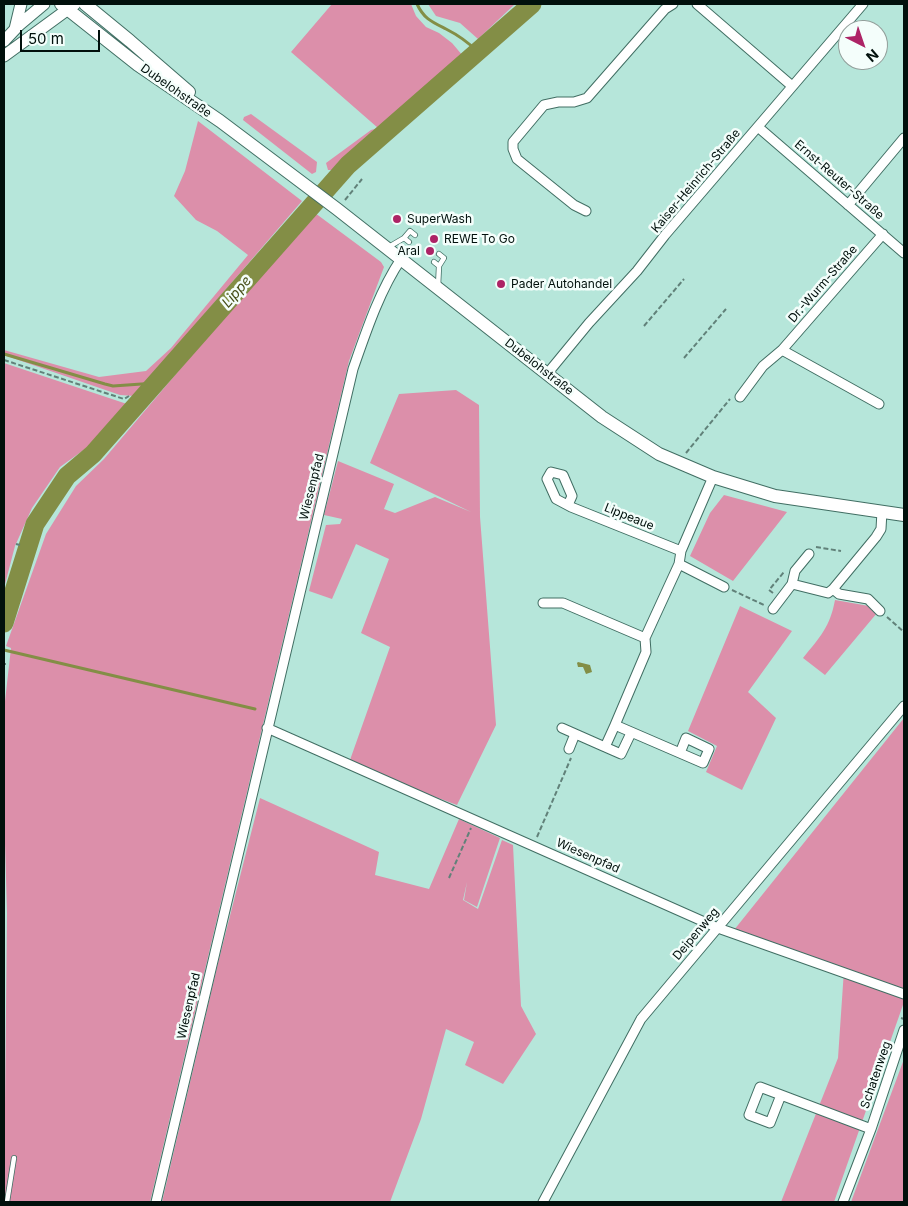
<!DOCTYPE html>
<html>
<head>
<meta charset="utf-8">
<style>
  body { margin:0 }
  #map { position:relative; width:908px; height:1206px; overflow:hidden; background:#b6e6da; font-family:Inter,sans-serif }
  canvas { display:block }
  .frame { position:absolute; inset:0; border:5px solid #01100c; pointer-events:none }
  .north { position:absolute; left:838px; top:20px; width:50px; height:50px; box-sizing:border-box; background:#f4fefb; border:1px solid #939f9b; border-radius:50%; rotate:139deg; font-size:14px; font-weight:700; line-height:20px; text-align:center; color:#01100c }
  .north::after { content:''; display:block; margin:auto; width:18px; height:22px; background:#ad2466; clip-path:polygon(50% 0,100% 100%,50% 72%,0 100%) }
  .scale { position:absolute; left:20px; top:30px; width:80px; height:22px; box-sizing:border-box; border:2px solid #01100c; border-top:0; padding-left:6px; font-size:15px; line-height:18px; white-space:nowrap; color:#01100c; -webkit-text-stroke:4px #f4fefb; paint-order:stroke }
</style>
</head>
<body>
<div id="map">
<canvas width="908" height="1206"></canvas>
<div class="frame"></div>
<div class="north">N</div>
<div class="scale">50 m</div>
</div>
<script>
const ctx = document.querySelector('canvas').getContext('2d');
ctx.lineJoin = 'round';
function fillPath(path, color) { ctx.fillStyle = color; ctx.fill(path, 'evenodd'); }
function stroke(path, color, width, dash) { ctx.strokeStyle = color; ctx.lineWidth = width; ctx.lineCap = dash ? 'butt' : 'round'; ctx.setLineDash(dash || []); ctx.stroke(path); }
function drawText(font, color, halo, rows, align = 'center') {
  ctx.font = font + ' Inter,sans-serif'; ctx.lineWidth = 5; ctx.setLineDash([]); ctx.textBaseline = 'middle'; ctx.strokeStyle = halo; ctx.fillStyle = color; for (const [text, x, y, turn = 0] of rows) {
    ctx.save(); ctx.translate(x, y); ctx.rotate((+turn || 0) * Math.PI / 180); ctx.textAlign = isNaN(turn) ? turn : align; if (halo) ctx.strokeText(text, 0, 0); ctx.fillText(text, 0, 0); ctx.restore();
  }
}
fillPath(new Path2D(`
  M332,4H411L416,16L426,27L439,33L452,43L463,56L334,170H328L326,163L371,130L378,128L291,52Z
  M428,4H515L478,39L460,23L436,16Z
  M251,114L317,162L316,172L312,174L243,120L244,117Z
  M198,121L302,201L134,396L120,395L4,355V350L99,377L146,371L171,348L248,255L217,231L196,220L174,196L185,171Z
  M315,213L381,262L384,267L349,361L150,1202L4,1201L7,913L4,809V710L11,648L6,646L46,534L76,486L104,459L264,270L291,243Z
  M4,363L127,404L92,444L60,467L32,508L15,546L4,588Z
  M456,390L479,405L480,517L496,725L457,805L422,792L350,760L390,647L361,633L389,559L356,544L332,599L309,591L326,525L340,524L342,519L324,515L338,461L394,484L384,509L395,513L435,497L471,512L370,463L399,394Z
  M724,495L787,512L733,581L690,556L710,513Z
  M835,600L869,606L877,613L825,675L803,658C820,637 830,627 835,600Z
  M740,606L792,631L748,692L776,718L742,790L706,772L717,746L688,731Z
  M904,718V1002L834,1202H781L838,1058L844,970L734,930Z
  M260,798L379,852L375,875L429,889L459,819L500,838L477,907L464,900L467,882L463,900L478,909L502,840L513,845L521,1006L536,1034L503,1084L465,1065L474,1042L446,1029L421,1119L390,1202H162L218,963Z
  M904,1059V1202H851Z`), '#dc8faa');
fillPath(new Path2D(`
  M578,662L590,665L592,672L586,674L583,667H578L577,663Z`), '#838e46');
stroke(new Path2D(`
  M417,4C424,19 432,22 446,29C458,35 469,43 478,52
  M4,354L105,384L113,386L156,383
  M4,650L255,709`), '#838e46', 3);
stroke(new Path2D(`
  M4,623L35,524L67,476L93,454L348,165L532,4`), '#838e46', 19);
const service = new Path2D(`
  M404,238L410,231L415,235
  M387,248L404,238L409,242
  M434,262L439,266L438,287
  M439,266L444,258L439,254
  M7,1202L14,1158`);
const minor = new Path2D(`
  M697,4L792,86
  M758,127L904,253
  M848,205L904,138
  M586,211L574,205L517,159L513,149V142L544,105L558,102H574L587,98L665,9L673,4
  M782,350L879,404
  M547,374L589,323L637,271L665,235L863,4
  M740,397L763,366L782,350L883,234
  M568,505L572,496L563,475L551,472L547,479L556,499L571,507L681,551
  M679,564L724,587
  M792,584L828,593L833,589L876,537L881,529L882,511
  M833,589L839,594L868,599L880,611
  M543,603H563L645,638
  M773,609L792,584L795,571L809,554
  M615,725L646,652L645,638L679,564L681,551L713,477
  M267,728L718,928L904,994
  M562,728L605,747L615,725L703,763L709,749L686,738L680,753
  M605,747L621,754L631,733
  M569,749L575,734
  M781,1095L770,1123L749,1115L760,1087L871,1129
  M156,1202L353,369C366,332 379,292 401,259
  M543,1202L641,1019L904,706
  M843,1202L871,1129L904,1030`);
const tertiary = new Path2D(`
  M15,29L21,4
  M4,41L19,25L44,4
  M4,56L75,4`);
const secondary = new Path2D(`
  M61,4L138,65L220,121L337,209L602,417L659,454L713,477L775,496L904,515
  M85,4L130,41L189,92`);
stroke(service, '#416e63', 6);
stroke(minor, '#416e63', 11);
stroke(tertiary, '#416e63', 13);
stroke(secondary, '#416e63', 14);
stroke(new Path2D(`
  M345,200L362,179
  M644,326L684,279
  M684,358L726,309
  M4,360L124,399L129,396
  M686,453L730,399
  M16,544L20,545
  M816,547L841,551
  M732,590L764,605
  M773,593L769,590L784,572
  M887,617L904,632
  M4,664H6
  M537,837L571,758
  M449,878L471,828
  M901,1018L904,1019`), '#618179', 2, [5, 2.5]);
stroke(service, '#fff', 4.5);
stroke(minor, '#fff', 9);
stroke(tertiary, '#fff', 11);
stroke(secondary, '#fff', 12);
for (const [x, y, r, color] of [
  [397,219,5,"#ad2466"],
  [434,239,5,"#ad2466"],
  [430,251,5,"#ad2466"],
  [501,284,5,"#ad2466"]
]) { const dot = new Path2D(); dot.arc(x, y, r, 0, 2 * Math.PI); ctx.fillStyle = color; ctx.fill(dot); stroke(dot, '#f4fefb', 2); }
drawText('12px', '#01100c', '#f4fefb', [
  ["Dubelohstraße",176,91,35],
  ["Ernst-Reuter-Straße",839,180,41],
  ["Kaiser-Heinrich-Straße",696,181,-50],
  ["Dr.-Wurm-Straße",823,284,-49],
  ["Dubelohstraße",539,367,38],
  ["Wiesenpfad",312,487,-76],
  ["Lippeaue",629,517,22],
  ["Wiesenpfad",588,856,24],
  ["Deipenweg",696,934,-50],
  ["Wiesenpfad",189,1006,-77],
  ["Schatenweg",876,1075,-71]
]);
drawText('12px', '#01100c', '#f4fefb', [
  ["SuperWash",407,219],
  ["REWE To Go",444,239],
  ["Aral",420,251,"right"],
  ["Pader Autohandel",511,284]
], 'left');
drawText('italic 14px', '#474f19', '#f4fefb', [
  ["Lippe",237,292,-49]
]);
</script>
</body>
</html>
